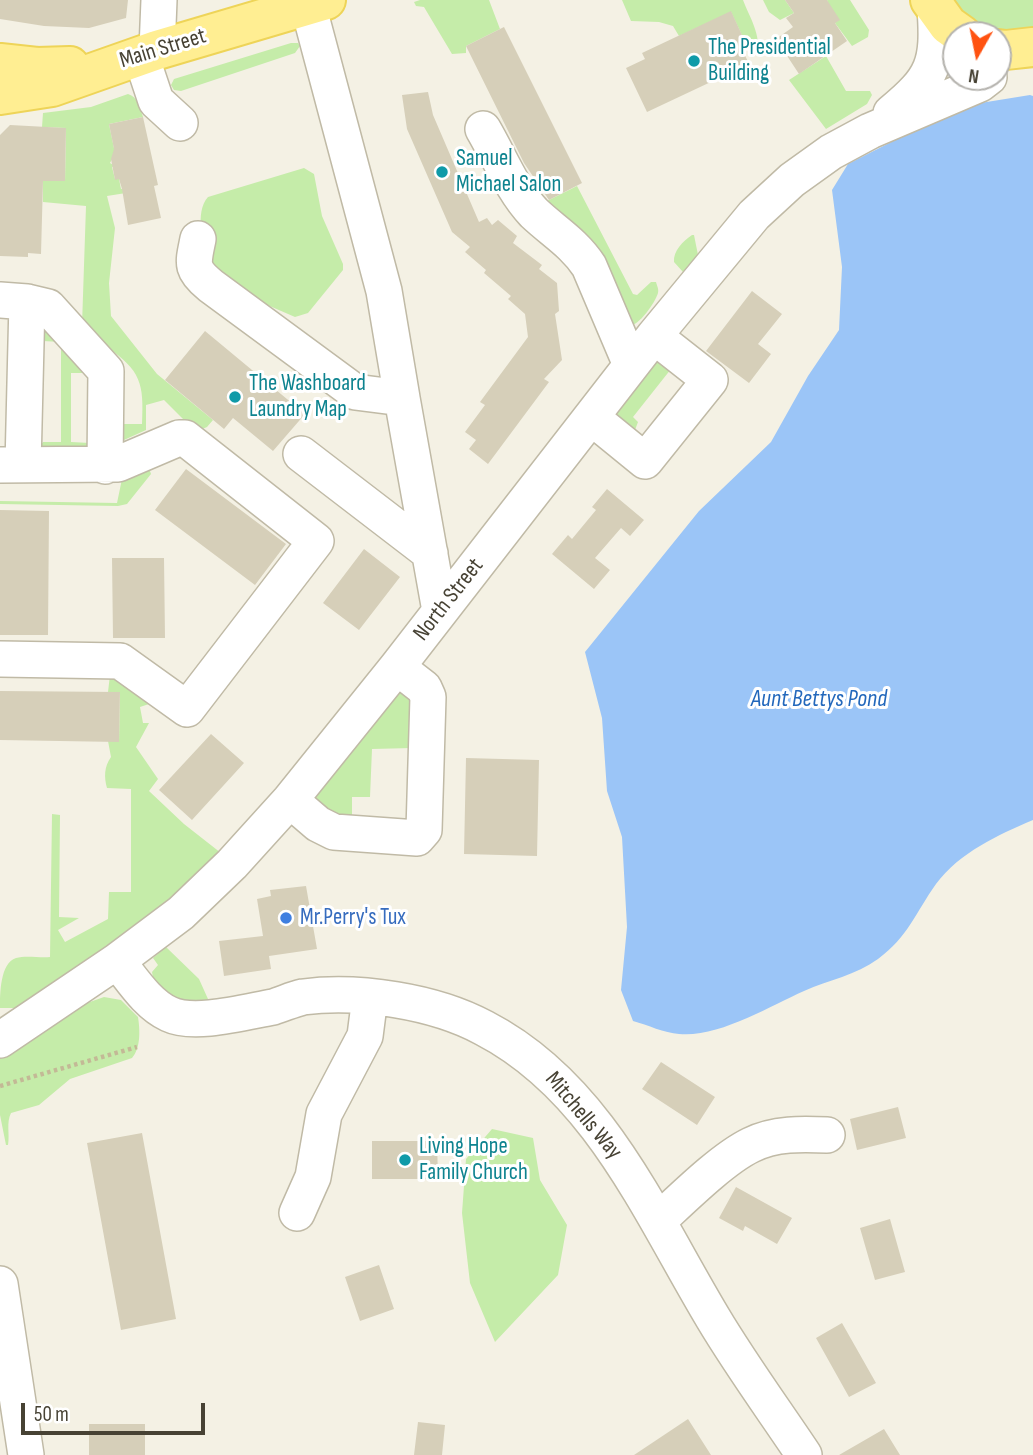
<!DOCTYPE html>
<html>
<head>
<meta charset="utf-8">
<style>
  body { margin:0 }
  #map { position:relative; width:1033px; height:1455px; overflow:hidden; background:#f4f1e4; font-family:"Sofia Sans Condensed",sans-serif }
  canvas { display:block }
  .north { position:absolute; left:942px; top:21px; width:70px; height:70px; box-sizing:border-box; background:#fff; border:2px solid #b5b3ae; border-radius:50%; rotate:189deg; font-size:19px; font-weight:700; line-height:28px; text-align:center; color:#474234 }
  .north::after { content:''; display:block; margin:auto; width:24px; height:32px; background:#ff5210; clip-path:polygon(50% 0,100% 100%,50% 72%,0 100%) }
  .scale { position:absolute; left:21px; top:1403px; width:184px; height:32px; box-sizing:border-box; border:4px solid #474234; border-top:0; padding-left:9px; font-size:21px; line-height:24px; white-space:nowrap; color:#474234; -webkit-text-stroke:5px #fff; paint-order:stroke }
</style>
</head>
<body>
<div id="map">
<canvas width="1033" height="1455"></canvas>
<div class="north">N</div>
<div class="scale">50 m</div>
</div>
<script>
const ctx = document.querySelector('canvas').getContext('2d');
ctx.lineJoin = 'round';
function fillPath(path, color) { ctx.fillStyle = color; ctx.fill(path, 'evenodd'); }
function stroke(path, color, width, dash) { ctx.strokeStyle = color; ctx.lineWidth = width; ctx.lineCap = dash ? 'butt' : 'round'; ctx.setLineDash(dash || []); ctx.stroke(path); }
function drawText(font, color, halo, rows, align = 'center') {
  ctx.font = font + ' "Sofia Sans Condensed",sans-serif'; ctx.lineWidth = 6; ctx.setLineDash([]); ctx.textBaseline = 'middle'; ctx.strokeStyle = halo; ctx.fillStyle = color; for (const [text, x, y, turn = 0] of rows) {
    ctx.save(); ctx.translate(x, y); ctx.rotate((+turn || 0) * Math.PI / 180); ctx.textAlign = isNaN(turn) ? turn : align; if (halo) ctx.strokeText(text, 0, 0); ctx.fillText(text, 0, 0); ctx.restore();
  }
}
fillPath(new Path2D(`
  M420,0H489L500,29L466,46V53L452,54L424,7L416,6L414,2Z
  M622,0H743C749,16 762,36 757,54L748,48L731,12L679,36L673,26L659,22L631,21Z
  M763,0H785L794,13L780,20L769,12Z
  M827,0H850L869,30L868,37L852,46L835,23Z
  M946,0H1033V34C990,39 974,33 946,0Z
  M291,43H298L300,46L295,53L181,91L174,90L171,85L174,79Z
  M826,56L846,91H870L872,95L867,104L826,129L789,80Z
  M128,94C138,97 140,108 143,117L109,124L115,153L110,163L115,166L112,167L115,179H119L121,189L125,188L126,193L107,196L115,228L109,283L111,316L157,374L213,420L207,427L200,430L187,423L164,400L146,405V430L124,440L121,439L122,424H142C144,383 141,371 107,347C98,340 88,335 82,325L86,206L43,202V181H65L66,128L42,127L43,113L91,107Z
  M304,168L314,174L322,216L343,264V270L308,313L295,317L228,288L205,266C204,246 194,212 208,197Z
  M577,186L633,294L637,295L651,282H656C657,286 659,289 658,293C655,303 639,326 629,326L543,203Z
  M692,235H694L698,255L683,272L674,262C673,251 683,241 692,235Z
  M51,329L62,332L92,369L87,373H71V442L90,443L94,448L88,453L43,451L39,447L43,442H61V342L43,341L40,337L42,331Z
  M658,358L671,369L633,417L638,422L635,430L612,413Z
  M149,468L151,474L127,504L118,506L0,504V501L117,503L122,479Z
  M110,675L152,703L140,707L143,723H149L136,747L158,779L149,791L184,824L221,853L126,937L20,1008H0C0,994 0,963 16,958C26,955 39,958 50,957L52,814L60,815L59,917L79,918L58,930L65,942L108,919L109,892H131V789L107,788C104,777 104,767 111,757L108,741H119L120,693L108,692Z
  M396,691L411,694L412,748L372,749L370,797H352V822L314,806V797Z
  M166,947L199,979L208,999L206,1004C185,1001 155,999 152,972L158,965L153,958Z
  M104,997L121,1000L138,1017C140,1030 141,1048 132,1058L70,1079L39,1105L11,1113C6,1123 10,1134 8,1145H6L0,1115V1059L87,1003Z
  M492,1129L533,1138L540,1180L567,1225L558,1275L495,1342L470,1283L462,1213L466,1159Z`), '#c5eca9');
fillPath(new Path2D(`
  M1030,95L1033,96V820C998,835 960,852 936,884C916,912 908,937 878,959C856,975 829,980 804,991C770,1006 718,1038 679,1034C664,1033 648,1025 633,1021L621,990L627,927L622,837L607,791L602,718L585,652L699,511L771,442L808,376L839,330L842,267L832,190L848,164L962,106Z`), '#9bc5f7');
fillPath(new Path2D(`
  M0,0H128L126,18L89,28L44,26L0,19Z
  M785,0H827L840,20L835,23L847,41L799,74L776,39L793,27L786,18L794,13Z
  M731,11L748,48L743,51L749,64L647,112L626,68L645,59L642,53Z
  M504,27L582,183L549,200L524,163L466,46Z
  M428,92L433,115L479,222L487,218L492,225L498,220L517,236L513,243L542,265L539,269L557,283L559,311L555,314L562,360L544,379L549,382L488,464L469,449L476,440L465,432L485,405L480,402L528,337L525,314L508,299L511,296L484,273L486,270L465,252L470,247L452,232L407,129L402,95Z
  M143,117L158,185L154,186L161,218L128,225L122,189L119,179L115,180L111,159L114,149L109,124Z
  M10,125L66,128L65,181H43L41,254L28,253V257L0,256V135Z
  M752,291L782,314L758,344L771,354L749,383L706,351Z
  M205,331L305,414L273,451L233,418L224,429L165,380Z
  M186,469L286,544L255,585L155,510Z
  M607,489L644,520L630,536L621,528L595,558L610,570L594,589L552,554L568,535L572,539L596,510L592,507Z
  M0,510L49,511L48,635H0Z
  M364,549L400,577L359,630L323,603Z
  M112,558H164L165,638H113Z
  M0,691L120,692L119,742L0,740Z
  M211,734L244,763L192,820L159,790Z
  M466,758L539,760L537,856L464,854Z
  M306,886L317,949L269,956L271,969L224,976L219,941L263,936L257,899L271,896L270,890Z
  M661,1062L715,1097L697,1125L642,1089Z
  M898,1107L906,1138L857,1150L850,1119Z
  M142,1133L176,1319L121,1330L87,1143Z
  M372,1141H437L438,1179H372Z
  M736,1187L792,1218L777,1244L745,1226L743,1231L719,1218Z
  M890,1219L905,1272L875,1280L860,1228Z
  M379,1265L394,1309L360,1321L345,1277Z
  M842,1323L876,1383L849,1397L816,1338Z
  M688,1419L711,1455H634Z
  M418,1422L445,1425L442,1455H414Z
  M89,1424H145V1455H89Z
  M884,1429L900,1455H839Z`), '#d6cfb9');
const minor = new Path2D(`
  M308,5L384,291L402,398
  M157,50L159,0
  M141,56L156,101L180,123
  M891,113C934,78 939,63 935,8
  M483,129C499,156 512,190 534,213C553,231 574,243 589,266L631,365
  M198,239C193,264 190,269 211,286L355,392L402,398L440,611
  M0,300L27,302L23,465
  M27,302L48,307L106,371L105,466
  M591,417L645,461L710,380L654,336
  M301,454L430,553
  M0,465L118,464L179,438H185L316,541L187,709L120,661L0,659
  M290,800L318,824L334,832L417,838L424,830L428,697L424,688L397,667
  M117,961C132,979 147,1004 169,1014C194,1026 245,1012 273,1007C283,1004 293,999 303,997C359,990 434,1001 484,1028C598,1087 650,1213 713,1318C741,1365 774,1410 804,1455
  M0,1040L117,961L181,913L232,864L290,800L397,667L654,336L754,215L792,180L831,152L870,131L980,84L989,77
  M297,1213L313,1177L324,1114L365,1036L370,997
  M658,1221C682,1199 722,1159 751,1145C775,1133 802,1134 827,1135
  M0,1284L26,1455`);
const major = new Path2D(`
  M930,0L948,25L962,35
  M998,49L1006,50L1033,47
  M0,63L37,67L70,66
  M0,95L52,87L157,50L326,0`);
stroke(minor, '#c0baa6', 38);
stroke(major, '#eed458', 42);
stroke(new Path2D(`
  M0,1086L137,1047`), '#c3b996', 4.5, [3.5, 3.5]);
stroke(minor, '#fff', 35);
stroke(major, '#ffee92', 38);
for (const [x, y, r, color] of [
  [694,61,7,"#0f9aa8"],
  [442,172,7,"#0f9aa8"],
  [235,397,7,"#0f9aa8"],
  [286,918,7,"#3f7fe0"],
  [405,1160,7,"#0f9aa8"]
]) { const dot = new Path2D(); dot.arc(x, y, r, 0, 2 * Math.PI); ctx.fillStyle = color; ctx.fill(dot); stroke(dot, '#fff', 2.5); }
drawText('23px', '#0d838f', '#fff', [
  ["The Presidential",708,48],
  ["Building",708,74],
  ["Samuel",456,159],
  ["Michael Salon",456,185],
  ["The Washboard",249,384],
  ["Laundry Map",249,410],
  ["Living Hope",419,1147],
  ["Family Church",419,1173]
], 'left');
drawText('23px', '#474234', '#fff', [
  ["Main Street",163,49,-17],
  ["North Street",449,600,-52],
  ["Mitchells Way",583,1116,50]
]);
drawText('23px', '#366cbe', '#fff', [
  ["Mr.Perry's Tux",300,918]
], 'left');
drawText('italic 24px', '#2368bc', '#fff', [
  ["Aunt Bettys Pond",819,700]
]);
</script>
</body>
</html>
